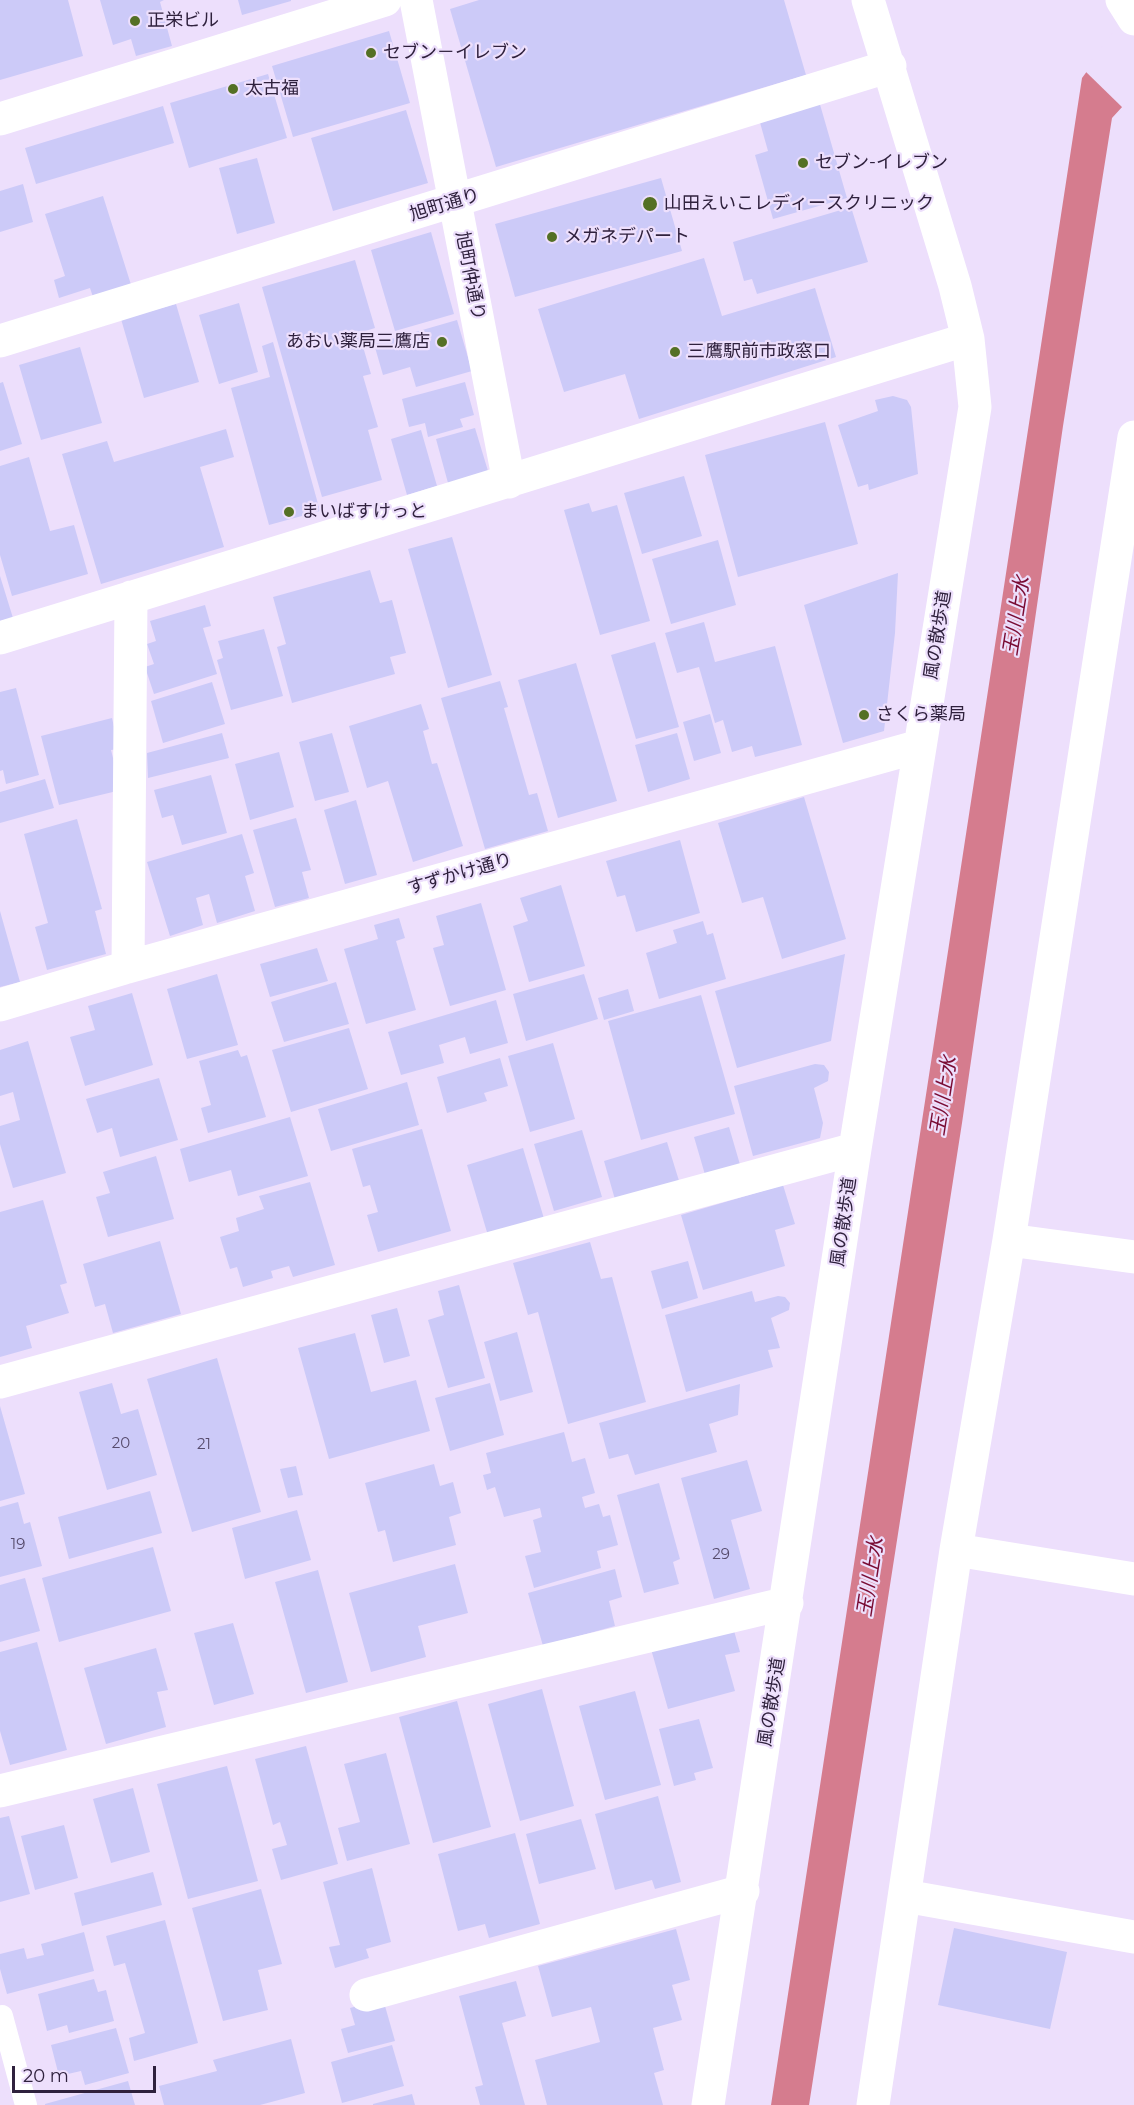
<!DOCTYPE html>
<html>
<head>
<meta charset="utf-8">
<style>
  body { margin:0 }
  #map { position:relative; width:1134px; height:2105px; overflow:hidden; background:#eddffc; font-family:Montserrat,sans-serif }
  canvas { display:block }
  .scale { position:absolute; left:12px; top:2066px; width:144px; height:27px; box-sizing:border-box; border:3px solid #2f213d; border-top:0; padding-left:8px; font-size:18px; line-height:21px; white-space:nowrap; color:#2f213d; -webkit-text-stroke:4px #eddffc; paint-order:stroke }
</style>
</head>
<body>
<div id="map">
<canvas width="1134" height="2105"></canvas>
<div class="scale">20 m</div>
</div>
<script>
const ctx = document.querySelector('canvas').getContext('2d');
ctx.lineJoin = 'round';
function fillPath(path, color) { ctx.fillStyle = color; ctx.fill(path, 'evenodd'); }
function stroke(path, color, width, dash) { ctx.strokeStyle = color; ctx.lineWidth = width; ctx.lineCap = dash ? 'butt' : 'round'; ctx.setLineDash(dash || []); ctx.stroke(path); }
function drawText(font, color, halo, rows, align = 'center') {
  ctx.font = font + ' Montserrat,"Noto Sans JP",sans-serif'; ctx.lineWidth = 4.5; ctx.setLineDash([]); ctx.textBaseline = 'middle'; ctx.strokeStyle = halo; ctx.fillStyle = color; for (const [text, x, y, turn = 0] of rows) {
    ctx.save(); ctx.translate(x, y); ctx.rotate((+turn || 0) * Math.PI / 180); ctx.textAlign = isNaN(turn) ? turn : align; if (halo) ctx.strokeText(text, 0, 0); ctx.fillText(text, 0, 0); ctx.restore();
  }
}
fillPath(new Path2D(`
  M1134,8V94L1112,118L1063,426L962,1123L809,2105H771L1082,78Z`), '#d57c8e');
fillPath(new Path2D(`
  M1134,5V98L1124,109L1084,70Z`), '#eddffc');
fillPath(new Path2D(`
  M0,0H68L83,56L0,80Z
  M100,0H164L160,2L172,46L136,56L131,39L113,45Z
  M238,0H291V1L242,15Z
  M479,0H784L806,75L496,167L450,9Z
  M389,31L410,103L293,137L272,66Z
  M268,74L287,138L189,168L170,103Z
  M819,101L847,198L773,219L755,155L768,151L759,119Z
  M163,106L174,143L36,184L25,148Z
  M406,110L428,183L333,211L311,138Z
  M257,158L275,223L237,234L219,168Z
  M661,178L682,251L515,297L495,224Z
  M23,184L33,222L0,232V191Z
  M103,196L133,291L95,303L90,288L59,298L54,280L65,276L45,214Z
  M851,207L868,262L757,294L752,279L744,281L733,242Z
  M431,232L454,314L395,331L371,250Z
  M704,258L722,316L815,288L836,357L639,419L625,374L564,392L538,309Z
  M355,260L375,328L359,333L371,374L363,376L378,427L368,430L382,480L322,497L262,287Z
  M239,303L258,372L219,384L199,315Z
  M176,304L199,382L144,398L121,319Z
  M457,320L472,371L416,387L410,367L383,375L374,344Z
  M273,342L320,511L269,525L231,388L270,377L262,346Z
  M80,347L102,423L41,440L19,365Z
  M3,382L22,444L0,451V383Z
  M465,382L474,415L460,419L463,427L428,437L425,423L409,427L402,399Z
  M893,396L907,400L911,407L918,474L869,490L868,484L858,487L838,425L878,411L875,400Z
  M825,422L858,544L738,577L705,455Z
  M475,428L488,471L448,483L436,439Z
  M226,429L234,457L200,467L224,547L101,584L62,454L107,441L114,462Z
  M421,430L437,486L407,495L391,439Z
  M29,457L50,531L74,525L88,574L12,596L0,555V466Z
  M684,476L702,536L642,554L624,493Z
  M589,503L592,512L617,505L650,621L600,635L564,510Z
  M452,537L492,675L448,688L408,549Z
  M718,540L736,605L671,624L652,559Z
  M370,570L380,603L392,600L406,653L390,657L395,674L292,703L277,647L286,644L273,597Z
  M898,573L895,633L884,731L843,743L804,605Z
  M0,576L13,618L0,621Z
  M205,605L211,626L203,628L217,674L154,694L145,667L154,664L147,644L156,641L150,621Z
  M704,622L715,662L775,646L802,745L755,757L752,746L732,752L723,720L715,723L699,667L677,673L665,633Z
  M264,629L283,696L231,710L217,660L223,658L218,641Z
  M655,642L679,727L636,739L611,655Z
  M576,663L617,801L558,818L518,680Z
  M500,681L508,707L504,708L529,795L537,793L548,831L485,849L441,698Z
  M212,682L225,724L163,743L151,701Z
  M16,688L39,775L6,784L3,770L0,771V692Z
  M421,704L429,729L423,731L432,764L437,763L463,846L413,862L388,781L367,788L349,726Z
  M710,714L721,753L694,761L683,722Z
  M112,718L119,749L111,750L121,790L59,805L41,736Z
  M222,733L229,758L148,778L147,753Z
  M332,733L349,792L315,801L299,742Z
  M677,733L690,779L648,792L635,745Z
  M279,752L294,807L250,820L235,764Z
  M211,775L227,833L182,845L173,815L162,818L154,790Z
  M45,779L54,808L0,823V792Z
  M804,797L846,939L782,959L763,897L742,903L718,823Z
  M356,800L377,875L345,884L324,810Z
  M296,818L311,870L302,872L309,898L275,907L253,830Z
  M77,819L102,909L95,911L106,954L47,970L35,927L48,923L24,834Z
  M242,834L254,873L245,876L255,911L217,923L209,894L196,898L203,925L170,936L147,862Z
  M680,840L700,913L636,932L625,895L617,897L606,861Z
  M561,885L585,966L529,982L513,926L528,921L520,898Z
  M481,903L506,990L450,1006L433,948L444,945L436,916Z
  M0,911L20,982L0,987Z
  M399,918L405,938L396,941L416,1010L366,1024L344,949L378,939L374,925Z
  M703,921L707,935L713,933L726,979L659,999L646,953L677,943L673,930Z
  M317,948L328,981L270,997L260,964Z
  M845,954L831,1041L737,1068L715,991Z
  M217,974L238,1045L187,1059L167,989Z
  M584,974L598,1019L526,1041L513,994Z
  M336,982L349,1024L284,1042L271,1002Z
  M628,989L634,1011L604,1020L598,998Z
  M132,993L153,1065L85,1086L70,1037L95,1030L88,1006Z
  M701,995L735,1114L641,1140L608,1021Z
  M496,1000L508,1043L470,1054L465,1037L439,1045L444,1063L401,1075L388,1032Z
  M349,1028L368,1089L291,1112L272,1050Z
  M28,1041L66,1173L13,1188L0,1144V1126L20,1120L13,1092L0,1096V1050Z
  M553,1043L575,1119L530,1132L508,1056Z
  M238,1050L241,1057L247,1055L266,1117L208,1133L201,1108L211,1105L199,1061Z
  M500,1058L508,1086L484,1093L487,1101L447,1113L437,1077Z
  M815,1064L824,1065L829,1072L828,1081L814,1088L823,1123L820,1138L753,1156L734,1086Z
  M159,1078L178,1140L120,1157L112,1128L97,1133L86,1099Z
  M407,1082L419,1125L331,1151L318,1109Z
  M290,1117L308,1176L238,1196L231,1170L189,1182L180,1149Z
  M729,1127L741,1168L706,1178L694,1137Z
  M422,1129L451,1231L378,1252L367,1215L378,1212L370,1185L363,1187L352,1149Z
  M582,1130L602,1197L554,1211L534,1144Z
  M667,1142L680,1184L616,1203L604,1161Z
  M523,1148L545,1222L489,1239L467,1165Z
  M156,1156L174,1219L108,1237L96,1197L110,1193L103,1172Z
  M310,1182L335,1265L293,1277L289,1266L271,1271L273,1278L243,1287L237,1267L230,1269L220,1237L239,1231L236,1218L264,1209L259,1196Z
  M783,1185L795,1224L775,1230L785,1266L703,1290L681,1215Z
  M43,1200L67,1283L60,1285L69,1313L26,1326L32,1348L0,1357V1212Z
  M160,1241L181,1314L113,1333L105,1304L95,1307L83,1264Z
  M590,1242L601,1279L612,1277L646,1402L568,1424L538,1312L528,1315L513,1263Z
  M688,1261L698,1298L662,1309L651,1271Z
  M459,1285L485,1378L448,1388L428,1320L444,1315L438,1291Z
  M752,1291L755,1302L778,1296L785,1297L790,1303L789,1310L771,1318L780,1348L768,1350L773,1367L686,1392L665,1315Z
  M397,1308L410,1356L384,1363L371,1315Z
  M517,1332L533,1392L500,1401L484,1342Z
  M355,1333L371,1392L416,1380L430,1431L329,1459L298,1348Z
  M217,1358L261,1512L192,1532L147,1379Z
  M112,1383L121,1414L138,1409L157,1475L107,1490L79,1392Z
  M490,1383L504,1435L450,1451L435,1398Z
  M740,1384L738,1415L709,1424L717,1452L635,1475L628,1454L609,1459L599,1423Z
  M0,1406L25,1494L0,1501Z
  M564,1432L572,1462L585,1458L595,1493L582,1497L585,1508L599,1504L603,1517L610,1515L618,1545L597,1551L601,1568L534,1588L525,1556L541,1552L533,1520L542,1517L540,1508L504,1517L495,1487L487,1490L483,1475L491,1473L486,1453Z
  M747,1460L762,1511L731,1520L750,1589L714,1599L681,1478Z
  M434,1464L440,1486L453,1482L461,1513L449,1517L456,1545L393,1562L385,1530L378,1532L365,1483Z
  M296,1466L303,1495L288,1498L280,1469Z
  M659,1483L680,1559L673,1562L679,1584L644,1593L617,1495Z
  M150,1491L162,1533L69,1559L58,1517Z
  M18,1502L24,1524L30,1522L42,1566L0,1577V1507Z
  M297,1510L311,1560L245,1579L232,1528Z
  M153,1547L171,1611L59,1642L42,1578Z
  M455,1564L468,1613L418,1626L426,1657L371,1672L349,1593Z
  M615,1569L622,1597L609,1601L615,1626L543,1646L528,1593Z
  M318,1570L348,1682L306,1693L275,1582Z
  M25,1578L40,1631L0,1642V1585Z
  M233,1623L254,1694L214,1705L194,1633Z
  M733,1627L740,1652L725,1655L735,1691L668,1709L651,1649Z
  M37,1642L67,1750L10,1765L0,1731V1652Z
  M156,1648L168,1690L157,1692L166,1727L106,1744L84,1668Z
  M542,1689L574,1806L520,1821L488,1704Z
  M635,1691L661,1785L605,1800L579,1706Z
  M457,1701L491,1827L433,1843L399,1717Z
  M699,1719L713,1768L694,1773L696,1780L674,1786L659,1729Z
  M306,1746L338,1864L281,1880L272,1849L287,1845L280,1822L273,1825L255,1759Z
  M386,1753L410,1844L347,1861L338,1828L360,1822L344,1764Z
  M227,1766L258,1881L188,1899L157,1784Z
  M133,1788L150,1852L111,1863L93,1799Z
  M658,1796L681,1882L655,1889L652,1880L615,1890L595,1814Z
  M9,1816L30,1894L0,1902V1818Z
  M581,1819L596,1869L539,1884L526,1834Z
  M64,1825L78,1878L35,1890L21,1836Z
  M515,1833L540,1924L489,1938L485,1924L458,1931L438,1854Z
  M372,1868L391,1942L366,1949L369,1958L335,1968L329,1947L340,1945L323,1882Z
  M153,1872L162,1905L82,1926L74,1893Z
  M261,1889L282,1964L258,1970L268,2010L223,2021L192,1908Z
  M165,1920L198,2043L134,2061L129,2038L145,2033L125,1963L114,1966L106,1936Z
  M954,1928L1067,1952L1050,2029L938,2005Z
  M676,1929L690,1980L672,1985L682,2020L653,2028L664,2070L654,2073L663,2105H547L535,2060L600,2042L591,2007L552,2017L538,1966Z
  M84,1932L94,1971L7,1994L0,1969V1954L24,1948L27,1959L44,1955L41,1944Z
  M94,1979L98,1992L106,1990L114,2021L69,2033L67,2025L47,2031L38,1994Z
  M516,1981L526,2016L502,2023L525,2105H480L475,2087L483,2085L459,1996Z
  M383,1999L395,2041L348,2053L341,2029L355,2025L350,2008Z
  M116,2028L129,2073L85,2085L81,2071L59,2076L51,2045Z
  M291,2039L305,2093L260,2105H164L159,2086L217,2071L213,2060Z
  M392,2045L404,2086L342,2103L331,2062Z
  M128,2081L135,2105H45V2104Z
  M412,2094L415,2105H373V2104Z`), '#cccaf8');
stroke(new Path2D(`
  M2,2016L26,2105`), '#fff', 22);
stroke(new Path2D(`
  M416,0L509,482
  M1122,0L1134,19
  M0,119L385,0
  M0,341L890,66
  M0,638L968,339
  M128,967L131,597
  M0,1005L128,967L920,746
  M1009,1240L1134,1257
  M0,1382L855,1149
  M956,1550L1134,1579
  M0,1791L787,1603
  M905,1896L1134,1937
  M366,1995L743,1891
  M708,2105L855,1149L975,407L968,339L955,286L868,0
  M873,2105L956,1550L1009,1240L1134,437`), '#fff', 33);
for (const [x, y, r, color] of [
  [135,21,6,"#547025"],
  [371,53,6,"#547025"],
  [233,89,6,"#547025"],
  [803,163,6,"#547025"],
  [650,204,8,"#547025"],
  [552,237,6,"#547025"],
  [442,342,6,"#547025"],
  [675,352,6,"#547025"],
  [289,512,6,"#547025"],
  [864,715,6,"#547025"]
]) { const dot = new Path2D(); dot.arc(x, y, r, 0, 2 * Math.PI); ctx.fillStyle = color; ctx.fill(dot); stroke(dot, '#eddffc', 2); }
drawText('15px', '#564b6c', null, [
  ["20",121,1444],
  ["21",204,1445],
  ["19",18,1545],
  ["29",721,1555]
]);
drawText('18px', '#2f213d', '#eddffc', [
  ["正栄ビル",147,21],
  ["セブン－イレブン",383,53],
  ["太古福",245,89],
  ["セブン-イレブン",815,163],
  ["山田えいこレディースクリニック",664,204],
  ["メガネデパート",564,237],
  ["あおい薬局三鷹店",430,342,"right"],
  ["三鷹駅前市政窓口",687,352],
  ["まいばすけっと",301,512],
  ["さくら薬局",876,715]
], 'left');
drawText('18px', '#2f213d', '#eddffc', [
  ["旭町通り",445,205,-17],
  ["旭町仲通り",470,276,79],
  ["風の散歩道",938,635,-81],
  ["すずかけ通り",460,874,-16],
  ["風の散歩道",844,1222,-82],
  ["風の散歩道",772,1702,-81]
]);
drawText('italic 20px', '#790b33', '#eddffc', [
  ["玉川上水",1017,616,-81],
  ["玉川上水",944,1096,-81],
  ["玉川上水",871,1577,-81]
]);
</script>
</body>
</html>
